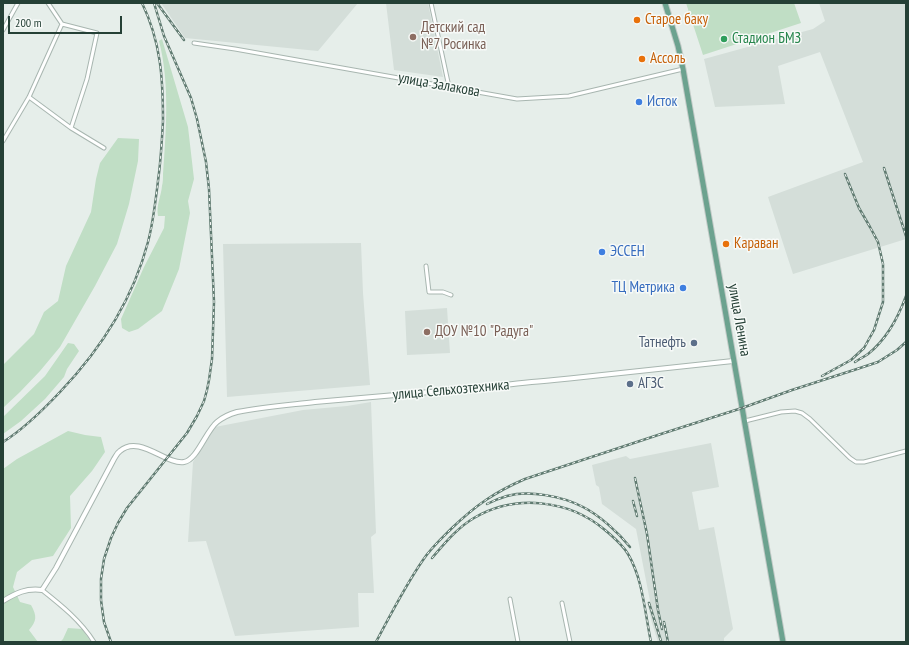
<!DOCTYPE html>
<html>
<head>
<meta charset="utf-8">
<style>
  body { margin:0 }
  #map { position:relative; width:909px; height:645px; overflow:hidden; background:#e6eeea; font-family:"PT Sans Narrow",sans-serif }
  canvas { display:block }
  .frame { position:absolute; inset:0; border:4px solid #254036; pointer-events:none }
  .scale { position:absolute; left:8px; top:16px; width:114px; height:18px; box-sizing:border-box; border:2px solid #254036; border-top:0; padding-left:5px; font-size:12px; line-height:14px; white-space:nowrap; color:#254036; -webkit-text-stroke:3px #f7faf8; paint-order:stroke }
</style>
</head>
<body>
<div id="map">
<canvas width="909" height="645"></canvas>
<div class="frame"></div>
<div class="scale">200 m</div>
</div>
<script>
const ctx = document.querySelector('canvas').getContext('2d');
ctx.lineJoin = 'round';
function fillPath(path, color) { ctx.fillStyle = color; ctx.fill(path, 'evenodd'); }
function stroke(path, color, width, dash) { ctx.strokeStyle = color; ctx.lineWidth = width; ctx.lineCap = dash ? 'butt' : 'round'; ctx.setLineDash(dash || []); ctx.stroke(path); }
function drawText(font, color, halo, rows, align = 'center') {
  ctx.font = font + ' "PT Sans Narrow",sans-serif'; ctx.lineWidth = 3; ctx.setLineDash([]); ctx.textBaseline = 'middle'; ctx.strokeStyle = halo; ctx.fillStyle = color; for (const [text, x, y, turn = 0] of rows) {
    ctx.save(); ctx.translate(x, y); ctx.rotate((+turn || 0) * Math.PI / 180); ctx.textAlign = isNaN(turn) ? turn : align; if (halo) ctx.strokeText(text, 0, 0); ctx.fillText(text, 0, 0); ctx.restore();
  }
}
fillPath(new Path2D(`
  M161,3H358L318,51L185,38Z
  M386,3H428L443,77L394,70Z
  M819,3H906V239L793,274L768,197L863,162L820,52L778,66L785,104L715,107L704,59L813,29L825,21Z
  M361,243L363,293L370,385L227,397L223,244Z
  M447,308L450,353L407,355L405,311Z
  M371,402L376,533L371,537L374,593H358L359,627L235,636L206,541L188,542L193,462L215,427L303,410L347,406Z
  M711,443L719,487L692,492L699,530L714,527L733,629L724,638V642H658L652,623L647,602L650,601L636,529L602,504L599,487L596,485L592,465L626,456L630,459Z`), '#d4ded9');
fillPath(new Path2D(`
  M686,3H794L801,23L703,55Z
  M162,39L188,127L194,179L188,201L190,213L179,269L162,311L138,329L129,332L122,328L121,319L144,267L164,228L165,216H158C156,205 161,197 162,186C163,182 163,178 163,174C166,131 170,83 159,41Z
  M118,138L139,139L138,161L129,204L117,244L95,286L60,347L40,371L20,392L3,408V365L34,334L44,312L58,301L66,266L91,212L96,179L100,163Z
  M68,343L74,344L79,351L67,369L64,377L45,399L21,421L3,434V417L45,376Z
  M68,431L85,435L101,437L105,452L92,471L70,496L71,528L53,556L32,560L17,572L13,587L20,602L31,605C37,616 37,621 29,630L38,642H3V469L17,459Z
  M68,628L82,629L91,642H60L63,639Z`), '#c0dec5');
const minor = new Path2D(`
  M48,3L62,24L97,33L87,79L71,128
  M431,3L449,87
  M3,30L18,3
  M194,43L235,49L517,99L569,96L683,69
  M29,97L71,128L104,148
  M3,141L29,97L62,24
  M426,266L429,292H443L451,295
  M745,421L781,412L795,411L802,413L810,419L850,458L856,462H864L906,451
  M42,590C61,605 81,621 94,642
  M510,599L518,642
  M562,603L570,642`);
const tertiary = new Path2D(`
  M3,601C16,593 26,588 42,590L56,568L114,459C116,456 117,453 120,451C139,434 166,465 184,462C197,460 206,431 217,422C223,417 230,414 237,412C263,407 289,405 315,402C361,398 407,394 453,390C486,387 520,383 554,380C614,374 674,367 733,361`);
const primary = new Path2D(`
  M665,3L678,46L683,69L783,642`);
stroke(minor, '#a8b6b0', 5);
stroke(tertiary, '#a8b6b0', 6);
stroke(primary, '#c2cac7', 7);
stroke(minor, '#fff', 3);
stroke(tertiary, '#fff', 4);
stroke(primary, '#6ca28f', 5);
const rail = new Path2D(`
  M157,3L184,40
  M884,168L906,236
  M855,362C859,359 864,357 868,354C887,339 898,318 906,296
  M822,376L851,360L864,348L874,330L883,302V264L878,242L870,227L859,208L845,174
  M3,442C24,429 43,410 60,392C100,350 133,299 148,242C154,219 156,196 159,173C161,156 162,139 163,121C163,79 161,42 142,3
  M635,478L647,534L658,610L662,629
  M633,501L637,516
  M487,504C493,501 500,498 507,496C529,490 562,496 583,507C599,515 618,532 630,547
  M432,558C445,543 457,528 474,518C515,494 568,499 605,530C613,537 622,544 628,554C643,579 645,614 651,642
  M649,603L661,641
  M664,622L668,642
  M111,642L104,622L101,600V579L104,559L111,538L118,523L127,508L187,433L197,416L204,401L207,390L209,380L212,359L214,302L209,189L206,162L197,119L191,98L164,36L154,3
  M376,642C391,614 405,586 423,560C431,548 442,538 452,528C476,505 495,492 525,479L661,434L742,408L792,390L857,369L878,362L897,350L906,342`);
stroke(rail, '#607b71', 2.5);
stroke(rail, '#f7faf8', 1, [3]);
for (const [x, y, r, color] of [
  [637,20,4,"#e8710a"],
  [413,37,4,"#8d6e63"],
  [724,39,4,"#2e9e5b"],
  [642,59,4,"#e8710a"],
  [639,102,4,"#3f7fe0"],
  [726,244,4,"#e8710a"],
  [602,252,4,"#3f7fe0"],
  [683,288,4,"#3f7fe0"],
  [427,332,4,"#8d6e63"],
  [694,343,4,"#5c6f8a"],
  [630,384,4,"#5c6f8a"]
]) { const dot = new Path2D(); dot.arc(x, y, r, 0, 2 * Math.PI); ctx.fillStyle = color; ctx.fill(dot); stroke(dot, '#f7faf8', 1.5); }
drawText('15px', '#c56008', '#f7faf8', [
  ["Старое баку",645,20],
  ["Ассоль",650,59],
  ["Караван",734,244]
], 'left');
drawText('15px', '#785e54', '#f7faf8', [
  ["Детский сад",421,28],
  ["№7 Росинка",421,45],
  ["ДОУ №10 \"Радуга\"",435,332]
], 'left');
drawText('15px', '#27864d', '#f7faf8', [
  ["Стадион БМЗ",732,39]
], 'left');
drawText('15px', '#254036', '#f7faf8', [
  ["улица Залакова",439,85,10],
  ["улица Ленина",739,320,80],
  ["улица Сельхозтехника",451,390,-5]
]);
drawText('15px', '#366cbe', '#f7faf8', [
  ["Исток",647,102],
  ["ЭССЕН",610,252],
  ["ТЦ Метрика",675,288,"right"]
], 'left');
drawText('15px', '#4e5e75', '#f7faf8', [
  ["Татнефть",686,343],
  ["АГЗС",638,384,"left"]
], 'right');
</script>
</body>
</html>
